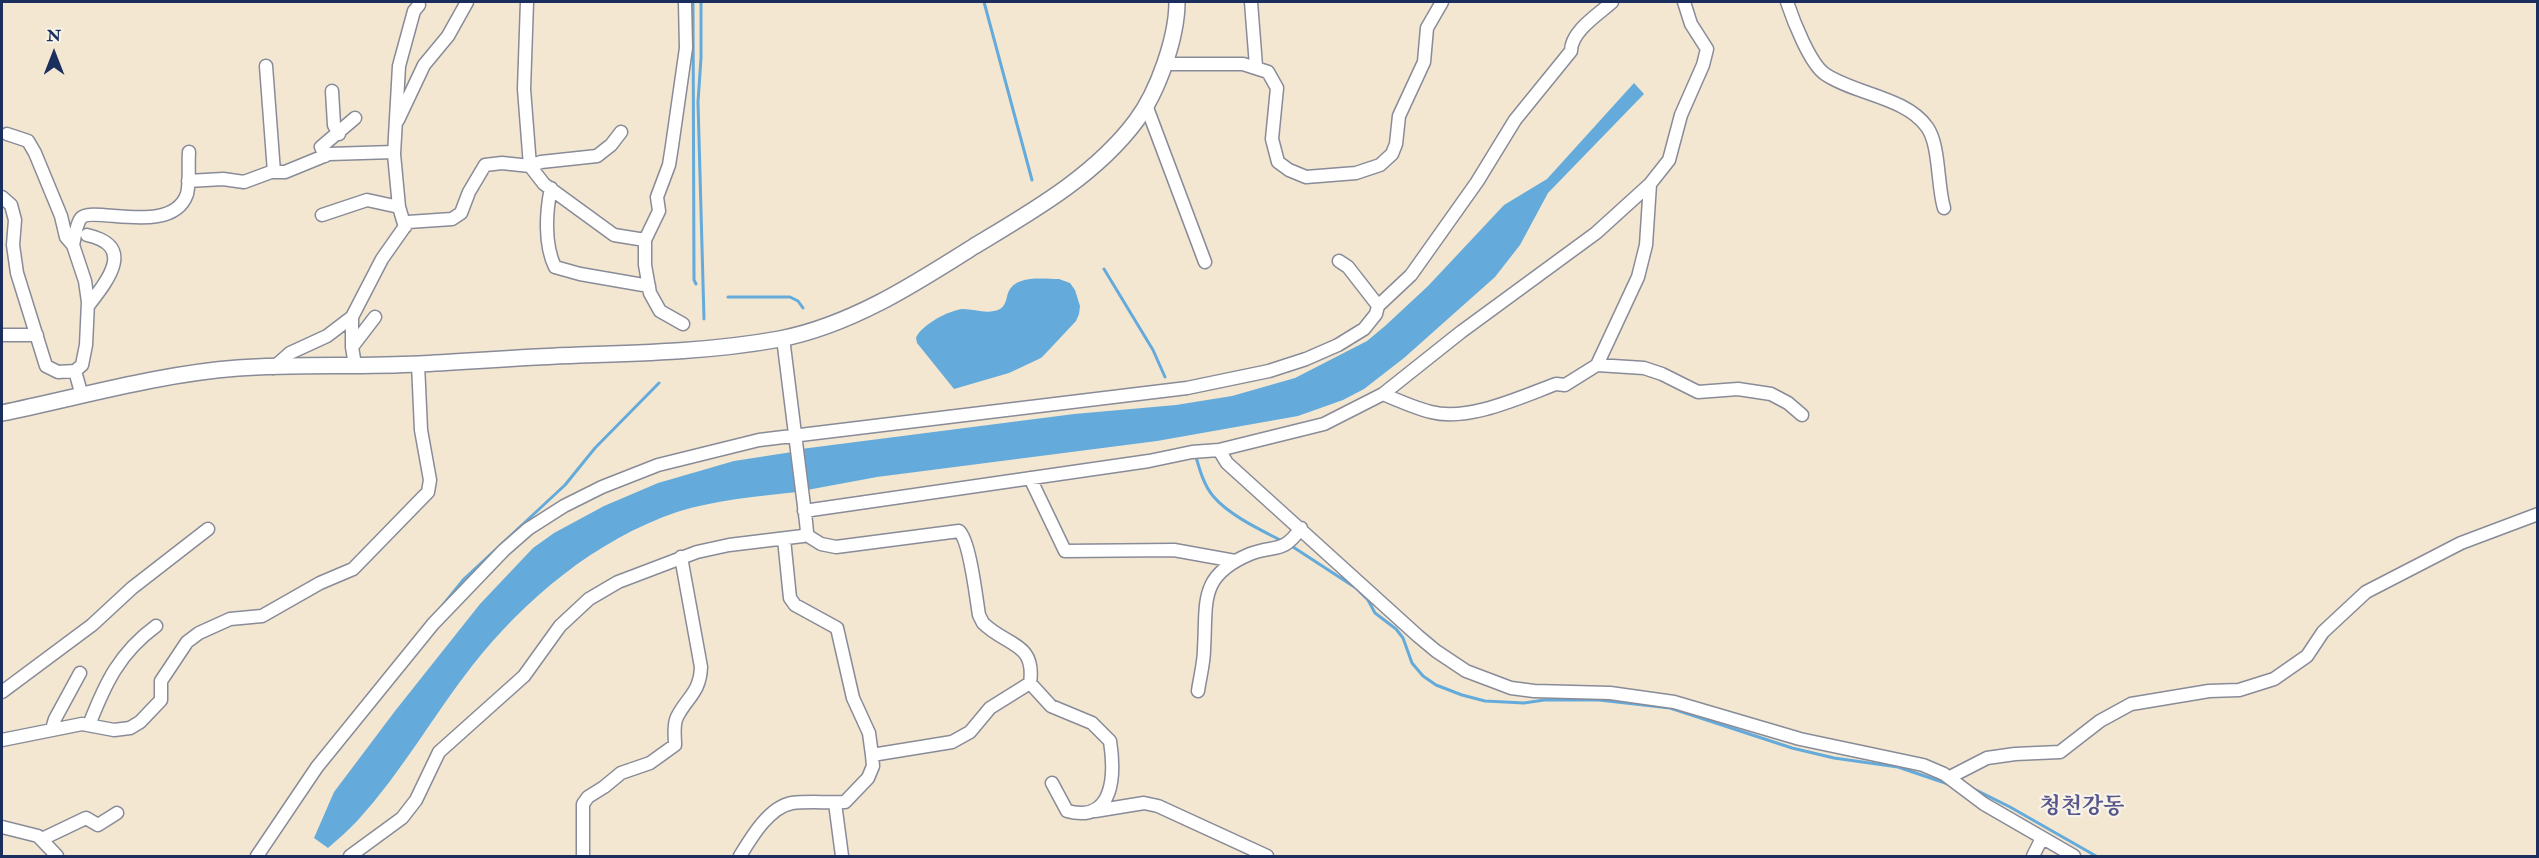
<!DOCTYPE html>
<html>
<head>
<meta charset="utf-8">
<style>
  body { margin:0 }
  #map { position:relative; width:2539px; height:858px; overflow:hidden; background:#f4e7d1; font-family:"IM FELL Double Pica",serif }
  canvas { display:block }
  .frame { position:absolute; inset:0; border:3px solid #1b2f5e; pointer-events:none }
  .north { position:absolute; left:24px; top:24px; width:60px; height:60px; -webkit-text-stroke:4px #f7f3e8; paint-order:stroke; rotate:0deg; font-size:16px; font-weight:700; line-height:24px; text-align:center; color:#1b2f5e }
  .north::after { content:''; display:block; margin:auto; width:21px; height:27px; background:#1b2f5e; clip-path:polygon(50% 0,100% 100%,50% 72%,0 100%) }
</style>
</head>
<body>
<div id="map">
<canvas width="2539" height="858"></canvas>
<div class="frame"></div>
<div class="north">N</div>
</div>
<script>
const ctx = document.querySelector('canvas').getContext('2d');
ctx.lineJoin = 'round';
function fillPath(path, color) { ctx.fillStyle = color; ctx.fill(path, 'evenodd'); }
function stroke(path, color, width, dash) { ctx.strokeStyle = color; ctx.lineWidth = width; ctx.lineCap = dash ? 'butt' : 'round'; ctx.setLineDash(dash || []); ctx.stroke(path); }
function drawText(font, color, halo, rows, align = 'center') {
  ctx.font = font + ' "IM FELL Double Pica","Noto Serif KR",serif'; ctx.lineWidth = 4.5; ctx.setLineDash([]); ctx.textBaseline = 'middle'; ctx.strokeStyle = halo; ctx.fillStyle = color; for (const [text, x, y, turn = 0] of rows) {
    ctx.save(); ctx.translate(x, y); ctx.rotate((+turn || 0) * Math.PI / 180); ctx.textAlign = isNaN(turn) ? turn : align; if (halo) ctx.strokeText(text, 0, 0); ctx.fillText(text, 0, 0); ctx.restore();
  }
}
fillPath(new Path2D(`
  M1634,83L1644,94L1548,193L1520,245L1495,277L1404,358L1364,389L1343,400L1298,416L1157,441L877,477L807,490L801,449L1074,414L1176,405L1232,396L1295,378L1367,341L1385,326L1428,286L1504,205L1547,179Z
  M1059,279L1070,283L1075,290L1080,306L1079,314L1076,321L1046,353L1041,358L1009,373L954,389L917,343L916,338C921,325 949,310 963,309C975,309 988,315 1000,309C1006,305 1006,299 1008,293C1015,274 1044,279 1059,279Z
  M792,452L798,492C758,496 715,500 677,512C595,540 525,599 472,666C433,716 401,773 358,820C349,830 338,839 328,848L314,838L334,792L395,711L480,604L533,548L554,533L604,506L658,483L734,461Z`), '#64abdb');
stroke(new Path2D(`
  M693,2L694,280L696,284
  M701,2V58L698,102L704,319
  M984,2L1032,180
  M1104,269L1153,350L1165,377
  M728,297H790L798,301L803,308
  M1196,457C1200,471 1204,485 1213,496C1230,516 1261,530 1284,542
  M1290,545L1356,588L1368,600L1375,613L1396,629L1403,638L1412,663L1423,676L1436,685L1462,695L1485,701L1524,703L1544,700H1599L1670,708L1792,748L1834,758L1898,767L1951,785
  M438,611L464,579L565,485L595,448L659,383
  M1972,788L2010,807L2096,856`), '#64abdb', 3);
const minor = new Path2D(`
  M527,2L524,89L530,166L541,162L597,156L611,145L621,132
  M1251,2L1256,66
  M1787,2C1793,20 1810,64 1825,74C1854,94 1906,97 1927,127C1940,145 1937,185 1944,208
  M1164,64H1243L1268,72L1277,88L1272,139L1278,162L1289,170L1306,177L1356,173L1380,165L1392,154L1396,144L1399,116L1424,62L1427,28L1442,2
  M266,66L274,172
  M332,91L334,125L339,134
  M1146,105L1205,262
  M398,120L424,65L448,36L467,2
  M7,134L28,141L35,153L61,216L66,237L73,245L85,281L88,302L86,345L82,365L75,371
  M325,156L321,147L355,118
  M188,181L223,179L244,182L271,172H285L329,154L394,152
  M551,188C546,212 544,244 555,267L580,274L649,286
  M2,197L11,205L15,220L13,245L17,273L46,366L58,372L75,371L82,396
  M322,215L367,200L399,207
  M405,227L399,207L394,154L399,66L414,11L419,5
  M87,235C136,246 108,280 88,306
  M73,245C75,237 76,224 81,218C92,205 172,237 187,194C190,182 188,165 189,152
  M1378,306L1411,275L1477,182L1515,120L1571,51C1571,31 1599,14 1612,2
  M683,324L660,311L650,293L645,265V240L659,211L657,197L669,165L672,146L686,48L685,2
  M2,335H37
  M352,347L375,317
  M355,365L352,347V317L382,259L408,222L452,219L461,213L469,192L485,165L502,163L530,166L544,184L614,235L645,240
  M1597,365L1638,277L1646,245L1650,184
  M273,368L290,353L327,336L352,317
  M1383,394C1399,401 1415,408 1431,412C1468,422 1521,397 1556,384L1565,385L1597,365L1644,368L1662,374L1698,392L1738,389L1771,394L1788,403L1802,415
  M1219,450L1227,463L1418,636L1436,651L1466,671L1511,688L1534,691L1610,693L1674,702L1800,739L1923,765L1944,774L1984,804L2074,856
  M1030,478L1065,551L1174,550L1235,561
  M804,511L1149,461L1192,452L1219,450L1324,424L1383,394L1461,332L1596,233L1650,184L1669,160L1681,115L1703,65L1707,49L1691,24L1684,2
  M805,534L821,544L836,547L959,531C970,541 976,597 979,615L983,623C1006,646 1036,642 1030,683L990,708L970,732L952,742L872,755
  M1030,683L1051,706L1092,723L1110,741C1115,773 1115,824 1067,811L1052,783
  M1198,691C1200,677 1204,663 1204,649C1207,602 1198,576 1250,554C1275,544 1282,555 1301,528
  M2,692L92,625L132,588L208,529
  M89,725C105,684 119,653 156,626
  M52,729L55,719L80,673
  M2,740L82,724L114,730L130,728L140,722L161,700V681L187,642L199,633L230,619L262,616L320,583L353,569L428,492L430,480L421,430L418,364
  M1950,777L1987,758L2015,754L2060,752L2100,721L2131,704L2209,691L2239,690L2274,679L2307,656L2323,632L2366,592L2461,543L2538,514
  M835,803L842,856
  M1095,811L1144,803L1158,806L1267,856
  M2,827L38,836L57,856
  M42,839L86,818L98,825L117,813
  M257,856L317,767L433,624L504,550L528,529L564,506L602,487L658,465L759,440L1187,388L1269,371L1306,359L1338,345L1364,329L1376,314L1378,306L1376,303L1348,267L1339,261
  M350,856L402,818L416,800L439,752L524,676L560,626L589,599L618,582L697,552L729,545L803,536L807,532L806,522L783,338
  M583,856V804L588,797L604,787L621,773L650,763L675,745C675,736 673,725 677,717C687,697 700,693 701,667L681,557
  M740,856C751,838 769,807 792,803C809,801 828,803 845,802L868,778L873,766L872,755L869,733L853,698L837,628L795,605L790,598L784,539
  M2033,856L2042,838`);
const major = new Path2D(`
  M2,413C80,397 158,374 238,368C298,364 359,367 419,364C473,361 526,357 580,355C647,353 714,351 780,339C851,325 913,285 973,247C1031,212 1095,176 1136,121C1158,92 1177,37 1177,2`);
stroke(minor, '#888b98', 15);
stroke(major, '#888b98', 18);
stroke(minor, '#fff', 12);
stroke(major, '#fff', 15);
drawText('bold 22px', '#57568c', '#f7f3e8', [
  ["청천강동",2082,808]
]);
</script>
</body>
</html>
